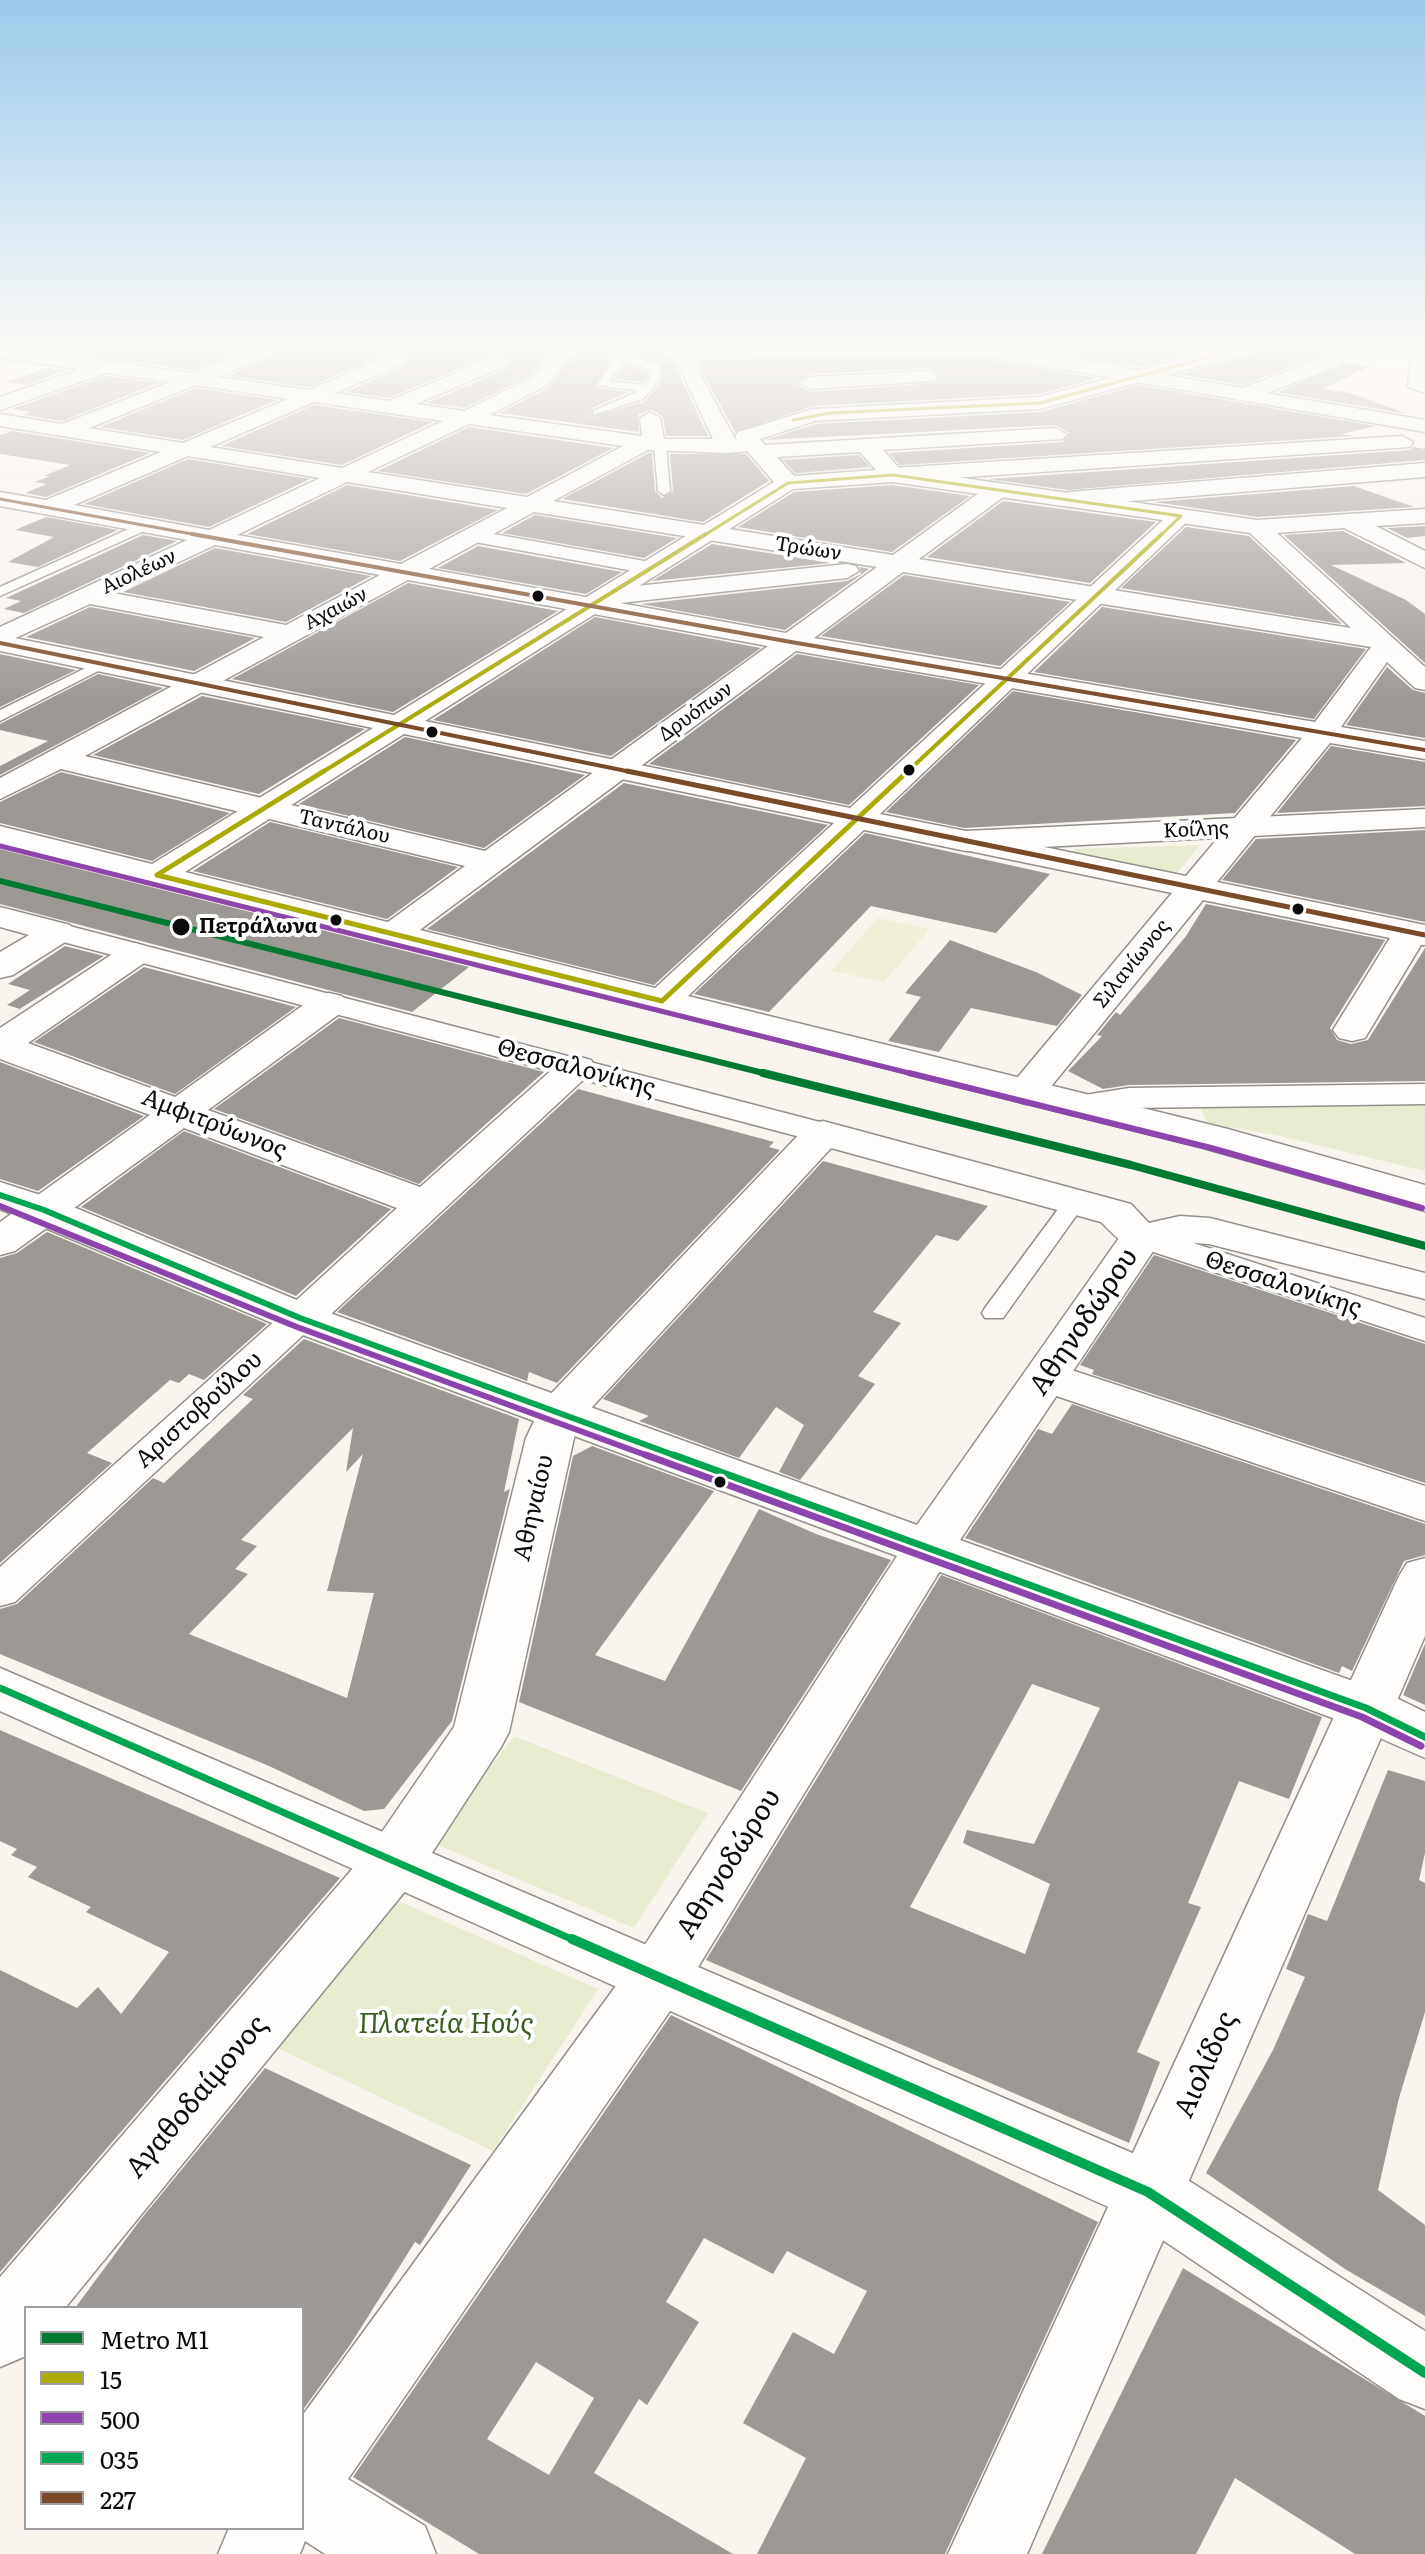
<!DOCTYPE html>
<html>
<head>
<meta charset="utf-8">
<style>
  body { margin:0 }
  #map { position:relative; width:1425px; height:2554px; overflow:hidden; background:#f9f4ee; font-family:Literata,serif }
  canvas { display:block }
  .legend { position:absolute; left:24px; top:2306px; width:280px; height:224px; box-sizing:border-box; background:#fff; border:2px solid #9d9d9d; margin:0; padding:10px 14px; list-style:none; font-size:24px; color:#0b0b0b }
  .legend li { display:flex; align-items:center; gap:16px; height:40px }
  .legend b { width:40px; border:2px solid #9d9d9d }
</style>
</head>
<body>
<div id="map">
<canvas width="1425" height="2554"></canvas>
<ul class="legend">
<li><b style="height:10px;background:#007a33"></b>Metro Μ1</li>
<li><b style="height:10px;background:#aaaa04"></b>15</li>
<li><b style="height:10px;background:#8e44ad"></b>500</li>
<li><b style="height:10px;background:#00a651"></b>035</li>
<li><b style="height:10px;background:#7a4b2a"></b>227</li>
</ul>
</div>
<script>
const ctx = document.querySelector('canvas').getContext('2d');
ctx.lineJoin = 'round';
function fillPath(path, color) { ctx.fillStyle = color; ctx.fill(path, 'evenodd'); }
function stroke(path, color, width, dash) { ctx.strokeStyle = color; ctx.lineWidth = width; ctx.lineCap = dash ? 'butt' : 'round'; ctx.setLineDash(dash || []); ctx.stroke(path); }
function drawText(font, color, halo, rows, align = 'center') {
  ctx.font = font + ' Literata,serif'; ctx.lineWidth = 8; ctx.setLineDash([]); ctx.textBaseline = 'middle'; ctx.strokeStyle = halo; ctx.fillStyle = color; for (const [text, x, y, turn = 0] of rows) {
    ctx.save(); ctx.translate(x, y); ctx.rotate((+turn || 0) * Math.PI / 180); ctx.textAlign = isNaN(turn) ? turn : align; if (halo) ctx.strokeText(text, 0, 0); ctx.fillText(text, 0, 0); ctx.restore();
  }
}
fillPath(new Path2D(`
  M847,451L864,455L877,470C861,476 808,482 793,473C788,471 783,464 778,459L786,455Z
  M1200,845L1175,875L1072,856L1074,849Z
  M1425,1101V1171L1280,1136L1207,1123L1197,1102Z
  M514,1736L708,1813L634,1928L433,1843Z
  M387,1896L598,1989L493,2151L271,2045Z`), '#e7ecd0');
fillPath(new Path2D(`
  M878,918L930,929L884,982L831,971Z`), '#f0f0d9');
fillPath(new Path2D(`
  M107,347H249L192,370L83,355Z
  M288,347H365L376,358L309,387L229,376Z
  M394,347H555L530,376L464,408L427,403L507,369L512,362L508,356L491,355L389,398L346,392L405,366L408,358Z
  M581,347H592L612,357L595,387L628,392L592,408L591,417L644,402L662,382V364L619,347H659L677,370L708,436H666L663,417L652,409L638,415L639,432L499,413L547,389Z
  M1024,347H1212L1139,367Z
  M1260,347H1351L1352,351L1325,354L1242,385L1180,374L1256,354Z
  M975,357L1097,378L1039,394L813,406L735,432L696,360ZM927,368L939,375L936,383L810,392L797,384L810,374Z
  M1345,363L1370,366L1323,389L1350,393L1408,414L1278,392Z
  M625,364L648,372L647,378L643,382L614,379Z
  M47,368L67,370L26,385L6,382Z
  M106,376L158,383L62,421L23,415L31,412L12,409Z
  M1139,385L1376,426L1342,434L1355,436L900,465L889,453L1063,442L1069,433L1055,425L765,440L816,424L1040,412Z
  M196,388L277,400L183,440L100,427Z
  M314,405L433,422L342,465L221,446Z
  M469,427L613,448L526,494L378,471Z
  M12,431L150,453L46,497L25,493L47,484L35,482L50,476H44L70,465L0,454V435Z
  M1414,447L1425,449V460L1067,490L988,479L1410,450Z
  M649,453H652L655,491L662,498L673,491L670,454H746L769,481L703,522L562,499Z
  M859,455L870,467L795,473L783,460Z
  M188,459L310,479L209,527L84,504Z
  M347,485L498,510L400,561L247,534Z
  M893,485L970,496L892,552L738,527L794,492Z
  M1354,486L1414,507L1257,517L1154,502Z
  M1003,501L1156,522L1090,583L927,557Z
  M535,515L677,538L644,558L502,533Z
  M46,517L118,530L38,567L8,562L54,537L15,530Z
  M1425,526V536L1407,538L1387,528Z
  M1186,527L1249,536L1342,624L1121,588Z
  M1343,531L1406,563L1331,565L1406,600L1425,614V663L1284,535Z
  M143,535L177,541L24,613L4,609L21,601L6,598Z
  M712,544L831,563L652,581Z
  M478,546L622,572L586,594L438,568Z
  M215,548L371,576L286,622L123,592Z
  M860,567L869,569L785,630L641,604L847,581L861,574Z
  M904,575L1070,602L1000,666L821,636Z
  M408,583L558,611L393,712L232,679Z
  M90,607L255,638L194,671L26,637Z
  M1102,607L1366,649L1314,719L1034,672Z
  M595,617L761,648L611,756L433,720Z
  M0,654L76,670L0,707Z
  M797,654L979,685L849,805L649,764Z
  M1387,667L1413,690L1425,693V738L1346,725Z
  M98,674L163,688L0,775V766L48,741L0,730V724Z
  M1013,691L1296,740L1235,813L964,828L886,812Z
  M202,696L365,729L259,794L93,755Z
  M405,737L585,775L484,848L299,804Z
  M1331,746L1425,762V806L1277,813Z
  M61,772L230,813L152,861L0,823V802Z
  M624,783L828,825L654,985L427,929Z
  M270,822L458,867L387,919L193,871Z
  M1425,830V922L1222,880L1256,839Z
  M865,833L1050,874L996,933L871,906L769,1012L694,994Z
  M0,849L469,967L412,1012L0,904Z
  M1206,904L1385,940L1330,1028L1337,1040L1351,1044L1368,1040L1425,948V1081L1129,1085L1103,1089L1068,1071L1102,1036L1097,1035L1116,1012L1120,1015L1150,980L1186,936Z
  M950,940L1036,972L1082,995L1057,1026L971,1008L939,1052L888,1041L921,997L905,993Z
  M65,946L104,956L2,1020L20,1009L7,1005L30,990L8,984Z
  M144,967L296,1007L175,1094L34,1042Z
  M339,1018L544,1072L419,1184L214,1109Z
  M0,1062L144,1116L38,1191L0,1179Z
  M578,1089L774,1142L769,1147L780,1150L557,1383L529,1372L527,1381L337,1312Z
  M184,1131L391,1209L296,1296L81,1207Z
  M823,1161L988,1206L958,1241L936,1235L873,1312L901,1323L858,1376L875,1384L800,1480L779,1472L804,1425L776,1407L739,1458L639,1421L649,1416L603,1399Z
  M47,1232L267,1324L204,1380L189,1374L179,1383L170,1380L87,1453L112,1463L0,1563V1258L17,1253Z
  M1154,1255L1425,1344V1483L1092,1374L1094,1370L1080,1365Z
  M304,1339L519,1419L504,1492L510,1489L452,1721L384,1809L364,1811L269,1766L0,1654V1609L17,1604L153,1478L164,1483L253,1399L243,1395ZM353,1428L346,1472L363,1454L327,1591L374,1593L347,1698L189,1634L248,1574L235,1569L257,1546L241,1540Z
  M1072,1404L1425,1524V1555L1404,1561L1352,1671L1342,1666L1339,1673L965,1538L1038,1429L1052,1434Z
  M592,1446L714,1491L595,1655L665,1681L759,1509L816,1534L891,1560L741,1791L519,1702L573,1456Z
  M941,1575L1322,1717L1289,1799L1239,1781L1188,1903L1201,1907L1137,2052L1160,2062L1129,2143L706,1960ZM1032,1684L1100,1708L1034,1844L967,1830L963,1843L1050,1884L1025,1954L910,1907Z
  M1425,1644V1705L1403,1695Z
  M0,1730L340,1878L0,2272V1970L77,2008L98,1987L121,2014L169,1952L86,1912L91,1907L28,1877L37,1867L11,1855L17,1849L0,1841Z
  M1388,1770L1425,1781V1853L1419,1880L1425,1883V2012L1399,2098L1378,2190L1425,2225V2316L1345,2269L1206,2173L1273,2050L1305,1977L1286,1969L1308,1914L1327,1921Z
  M671,2015L1098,2222L945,2554H757L806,2458L743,2423L793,2332L834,2354L867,2291L787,2251L773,2274L704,2238L666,2302L699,2322L647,2405L639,2399L594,2473L733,2554H479L353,2477ZM536,2362L594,2398L549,2475L487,2439Z
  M265,2068L471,2165L420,2245L415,2242L350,2345L302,2411V2308H75L141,2219Z
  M1183,2268L1425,2416V2554H1355L1235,2478L1196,2554H1042Z`), '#9c9894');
const service = new Path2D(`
  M595,347H610L660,366V380L643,399L593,415V411L639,391L597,385L616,356ZM624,360L651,370L650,379L644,385L609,381Z
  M660,441L666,445L670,491L664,495L658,491L654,445Z
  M146,521L152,525L151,528L0,596V587Z
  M100,661L112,664L0,721V710Z
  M1075,1195L1086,1202L1003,1318H985L982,1313L985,1308L1067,1197Z`);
const pedestrian = new Path2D(`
  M1412,347H1425V393L1408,387Z
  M471,530L650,562L660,568L650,574L464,540L461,536Z
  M58,923L835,1126L839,1133L835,1140L823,1143L48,938L44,932L48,926Z
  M1425,1084V1104L1129,1108L1077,1115L1066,1112L1061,1105L1066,1098L1129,1088Z
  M1141,1226L1425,1318V1341L1129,1244L1123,1237L1129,1230Z
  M300,1307L313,1310L318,1318L313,1326L15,1602L0,1606V1567L287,1310Z`);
const minor = new Path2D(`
  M0,347L192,373L258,347H285L218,377L309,390L382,359L368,347C384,347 395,347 406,360L403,364L335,393L389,401L492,358H506L509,362L506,366L416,404L464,411L532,378L559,347H578L546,386L489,415L642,436L640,418L650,412L660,418L664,439H713L680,368L662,347H1004L1242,388L1326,357H1340L1343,361L1340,365L1267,393L1425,420V432L975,354L691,357L735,439L759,440L762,445L759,450L728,453L648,450L553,501L893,555L990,485L998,483L1009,490L1006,495L919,559L1351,628L1250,533L1181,523L1169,516L1181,509L1257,520L1425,509V523L1376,526L1425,551V568L1344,528L1277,533L1425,667V690L1415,688L1387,662L1341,727L1425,741V759L1330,743L1217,882L1425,925V945H1421L1365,1038L1352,1041L1339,1038L1333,1030L1390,938L1203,900L1040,1100L1026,1104L1012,1100L1006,1092L1012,1084L1172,893L955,848L950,841L955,834L966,831L1186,876L1302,738L796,651L405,941L393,944L381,941L376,934L381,927L465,866L61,769L0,799V778L264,637L90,604L0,645V627L187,540L0,506V492L46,500L161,452L0,426V414L62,424L170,382L106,373L0,410V397L80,369L0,358ZM196,385L288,399L183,443L89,428ZM314,402L443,421L342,468L210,447ZM469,424L623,446L527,497L368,472ZM188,456L320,478L209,530L74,505ZM347,482L507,508L401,564L237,535ZM534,512L877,567L786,633L620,603L847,578L859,571L856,566L847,564L617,588L608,591L604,596L608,601L429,569ZM215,545L380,575L286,625L113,593ZM903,572L1371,647L1315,722L814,638ZM408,580L768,646L485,851L85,756Z
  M927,371L934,373L937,377L934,381L810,389L800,383L810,377Z
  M1055,428L1066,434L1063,439L866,451L855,445L866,439Z
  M1402,436L1413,442L1410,447L893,482L882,475L893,468Z
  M1425,463V477L1069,506L1058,499L1069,492Z
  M0,907L70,925L75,932L70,939L13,975L0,978V952L29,935L0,927Z
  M135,943L147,947L153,954L147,961L28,1043L175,1097L316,996L329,993L342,996L347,1004L342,1012L208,1110L420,1187L563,1060L577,1056L591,1060L596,1068L316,1328L300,1332L284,1328L277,1318L397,1208L184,1128L15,1251L0,1255V1222L150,1115L0,1059V1028L123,947Z
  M823,1121L1131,1204L1162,1237L1156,1246C1129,1253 1119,1240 1101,1222L831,1148L582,1418L574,1438L509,1732L501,1747L415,1879L65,2308H26V2356L0,2367V2277L373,1845L454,1727L526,1438L544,1401L809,1124Z
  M1047,1362L1425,1486V1521L1030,1387L1024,1377L1030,1367Z
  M928,1530L946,1536L954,1548L681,1995L348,2479L425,2526L436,2554H325L305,2541L300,2554H218L229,2528H302V2416L637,1957L910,1536Z
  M1425,1558V1636L1027,2554H948L1399,1576L1407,1563Z`);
const tertiary = new Path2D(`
  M1225,347H1257L1255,351L1040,409L815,421L760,439L765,445L866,439L874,440L900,469L1181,509L1193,516L880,814L966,831L1425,809V827L966,851L864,830L688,996L1228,1129L1425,1185V1211L1200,1147L0,846V826L152,864L373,728L0,651V635L394,715L774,482L735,437L738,432L813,409L1039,397ZM860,452L876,470L794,476L777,457ZM893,482L1163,520L850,808L425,721L793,489ZM404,734L834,823L655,988L185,872Z
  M0,1182L59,1201L316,1308L917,1525L1126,1228L1180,1216L1210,1218L1425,1273V1299L1209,1244L1180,1242L1156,1247L960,1540L1386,1693L1425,1712V1758L1346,1723L284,1328L0,1209Z
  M0,1668L1172,2170L1425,2331V2409L1399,2399L1124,2214L0,1711Z`);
stroke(service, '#92908d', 3);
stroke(pedestrian, '#92908d', 3);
stroke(minor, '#92908d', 3);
stroke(tertiary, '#92908d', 3);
fillPath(service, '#fefdfc');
fillPath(pedestrian, '#fefdfc');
fillPath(minor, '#fefdfc');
fillPath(tertiary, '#fefdfc');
stroke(new Path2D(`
  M793,420L830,413L1040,403L1247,347
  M703,536L788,483L893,475L1181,516
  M1160,536L1181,516`), '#aaaa04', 3);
stroke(new Path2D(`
  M321,773L706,534
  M906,773L1162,534`), '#aaaa04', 4);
stroke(new Path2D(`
  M157,875L324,771
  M157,875L662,1001
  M662,1001L908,771`), '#aaaa04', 5);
stroke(new Path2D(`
  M0,846L917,1075`), '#8e44ad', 5);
stroke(new Path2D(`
  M909,1073L1211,1148L1422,1208
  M0,1206L297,1327L651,1457`), '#8e44ad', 6);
stroke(new Path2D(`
  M646,1455L1362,1717L1421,1746`), '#8e44ad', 7);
stroke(new Path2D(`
  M0,1195L44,1210L300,1318L679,1457`), '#00a651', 6);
stroke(new Path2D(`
  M674,1455L1366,1708L1425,1737
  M0,1688L576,1941`), '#00a651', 7);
stroke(new Path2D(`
  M572,1939L1148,2192L1425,2373`), '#00a651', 10);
stroke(new Path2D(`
  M0,499L203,536`), '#7a4b2a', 3);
stroke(new Path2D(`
  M192,534L791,642L1425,750
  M0,643L636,773`), '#7a4b2a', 4);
stroke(new Path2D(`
  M627,771L1425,935`), '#7a4b2a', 5);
stroke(new Path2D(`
  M0,881L771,1075`), '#007a33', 6);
stroke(new Path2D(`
  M763,1073L1131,1165L1425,1246`), '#007a33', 8);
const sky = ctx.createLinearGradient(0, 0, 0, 705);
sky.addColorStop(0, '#9bcaeb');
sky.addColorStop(0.49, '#fcfaf7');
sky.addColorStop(1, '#fcfaf700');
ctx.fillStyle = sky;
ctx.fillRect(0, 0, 1425, 705);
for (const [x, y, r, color] of [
  [538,596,7,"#0b0b0b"],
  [432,732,7,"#0b0b0b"],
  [909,770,7,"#0b0b0b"],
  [1298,909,7,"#0b0b0b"],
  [336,920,7,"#0b0b0b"],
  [181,927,10,"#0b0b0b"],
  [720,1482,7,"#0b0b0b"]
]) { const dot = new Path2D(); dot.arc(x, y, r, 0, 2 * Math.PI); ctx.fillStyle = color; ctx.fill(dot); stroke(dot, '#fff', 3); }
drawText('20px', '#0b0b0b', '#fff', [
  ["Τρώων",808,549,9],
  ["Αιολέων",139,572,-25],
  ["Αχαιών",336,609,-28],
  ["Δρυόπων",696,712,-36],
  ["Ταντάλου",344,827,13],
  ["Κοίλης",1196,830,-3],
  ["Σιλανίωνος",1132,964,-51]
]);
drawText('bold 20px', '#0b0b0b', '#fff', [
  ["Πετράλωνα",199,927]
], 'left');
drawText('24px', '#0b0b0b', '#fff', [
  ["Θεσσαλονίκης",576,1068,15],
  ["Αμφιτρύωνος",214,1124,21],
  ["Θεσσαλονίκης",1283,1284,18],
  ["Αριστοβούλου",199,1410,-42],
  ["Αθηναίου",534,1508,-77]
]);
drawText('28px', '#0b0b0b', '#fff', [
  ["Αθηνοδώρου",1084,1322,-56],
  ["Αθηνοδώρου",729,1864,-58],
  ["Αιολίδος",1206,2065,-66],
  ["Αγαθοδαίμονος",197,2097,-50]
]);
drawText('italic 28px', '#3b5d21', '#fff', [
  ["Πλατεία Ηούς",446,2025]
]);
</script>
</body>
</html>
